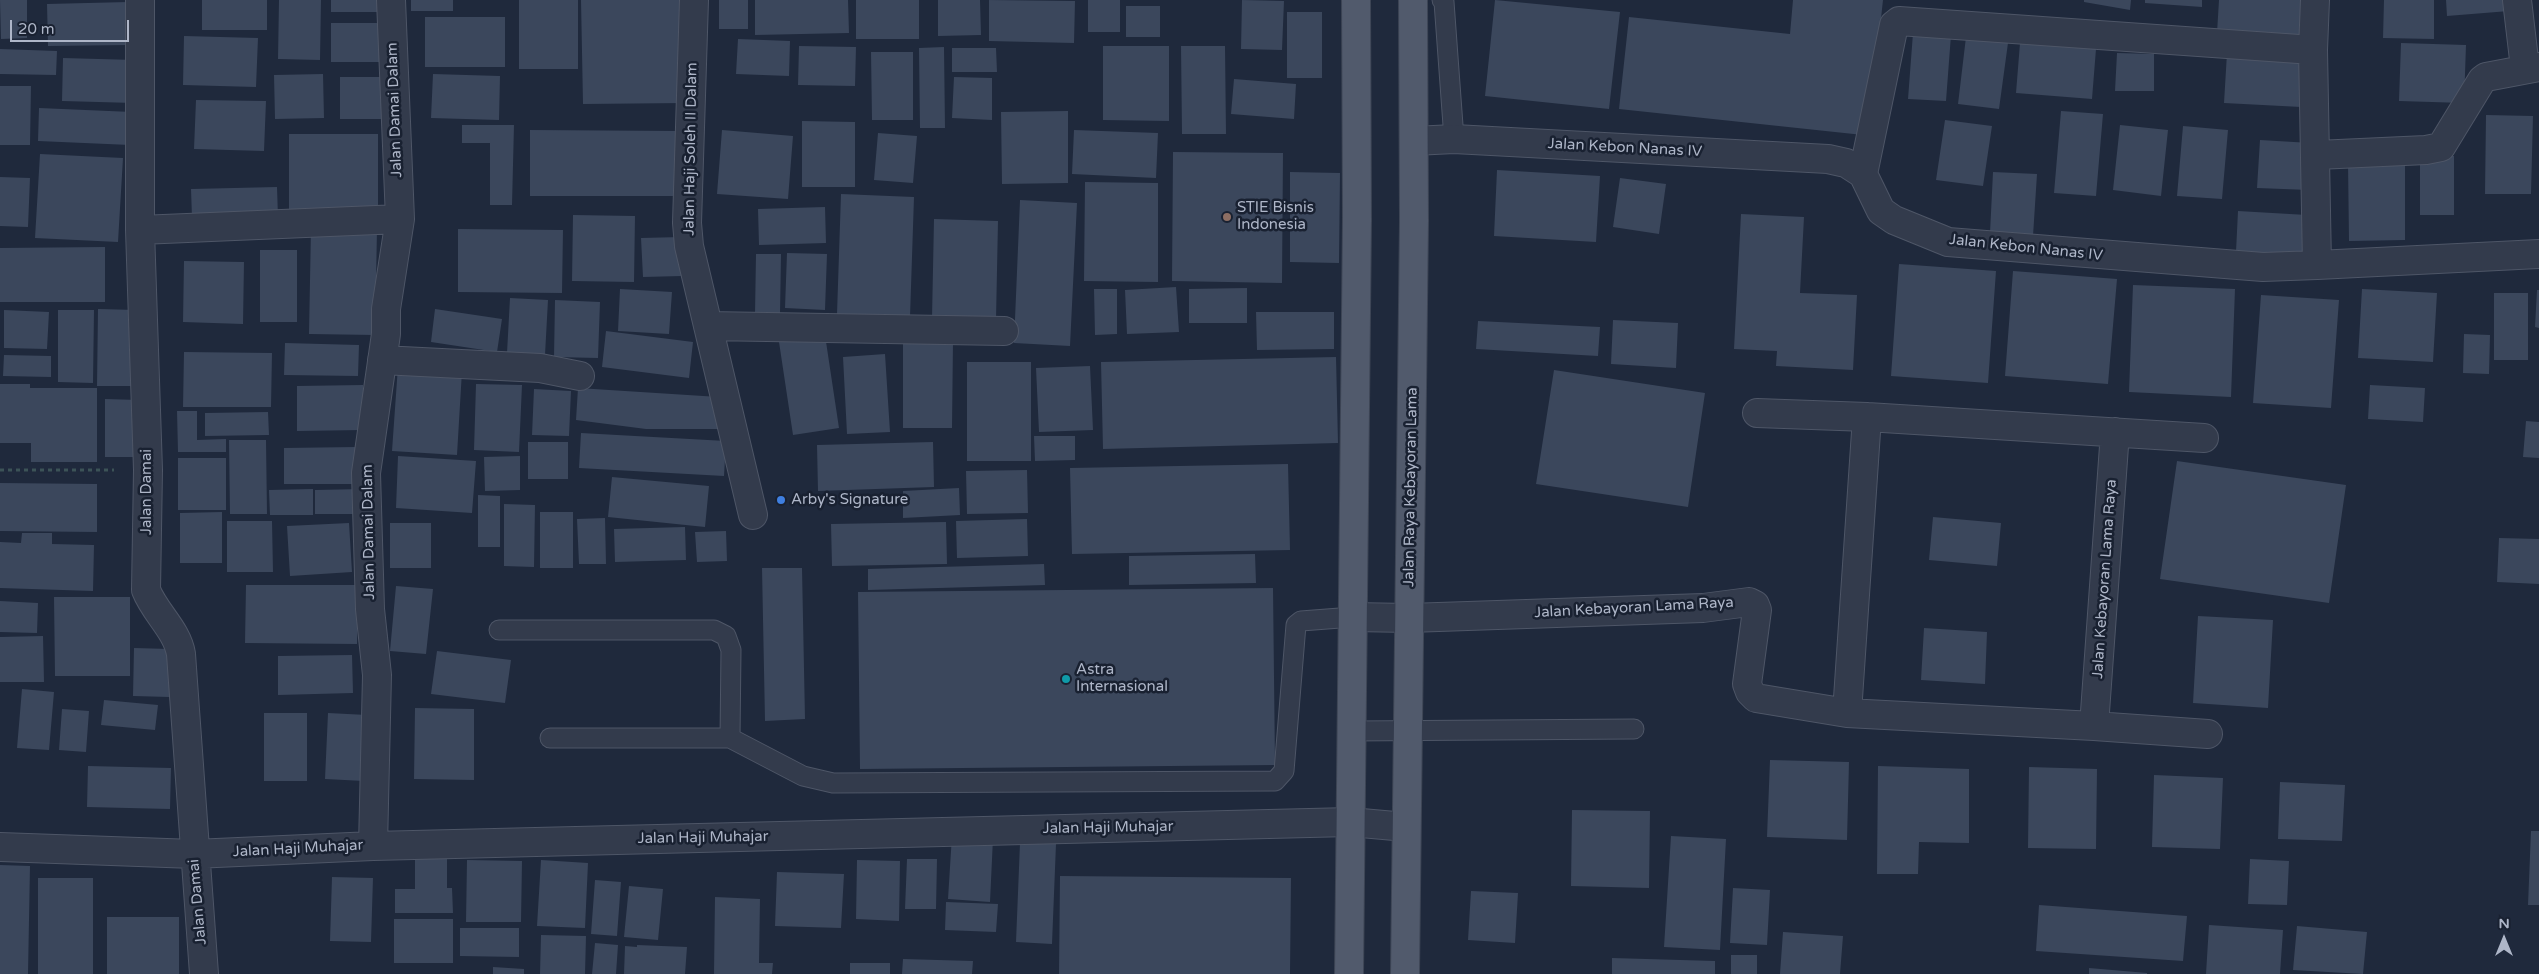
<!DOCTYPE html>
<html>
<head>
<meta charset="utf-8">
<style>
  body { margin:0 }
  #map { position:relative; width:2539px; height:974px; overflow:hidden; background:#1f293c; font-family:"Varela Round",sans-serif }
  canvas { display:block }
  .north { position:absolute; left:2479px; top:914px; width:50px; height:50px; -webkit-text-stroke:4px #192131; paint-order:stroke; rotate:0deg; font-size:14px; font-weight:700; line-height:20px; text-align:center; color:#aeb6c8 }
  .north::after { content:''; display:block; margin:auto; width:18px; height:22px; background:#aeb6c8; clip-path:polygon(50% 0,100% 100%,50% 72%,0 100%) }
  .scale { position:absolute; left:10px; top:20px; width:119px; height:22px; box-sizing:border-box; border:2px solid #aeb6c8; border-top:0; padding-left:6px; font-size:15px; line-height:18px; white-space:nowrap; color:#aeb6c8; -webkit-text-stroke:4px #192131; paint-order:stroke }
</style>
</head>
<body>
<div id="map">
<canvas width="2539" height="974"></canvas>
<div class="north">N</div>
<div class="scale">20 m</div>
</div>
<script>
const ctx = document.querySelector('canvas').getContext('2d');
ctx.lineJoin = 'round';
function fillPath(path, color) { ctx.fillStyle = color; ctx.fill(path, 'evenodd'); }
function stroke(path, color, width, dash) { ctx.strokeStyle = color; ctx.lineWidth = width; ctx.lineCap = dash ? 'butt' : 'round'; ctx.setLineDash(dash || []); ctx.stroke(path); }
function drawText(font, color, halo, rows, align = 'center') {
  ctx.font = font + ' "Varela Round",sans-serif'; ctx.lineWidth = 5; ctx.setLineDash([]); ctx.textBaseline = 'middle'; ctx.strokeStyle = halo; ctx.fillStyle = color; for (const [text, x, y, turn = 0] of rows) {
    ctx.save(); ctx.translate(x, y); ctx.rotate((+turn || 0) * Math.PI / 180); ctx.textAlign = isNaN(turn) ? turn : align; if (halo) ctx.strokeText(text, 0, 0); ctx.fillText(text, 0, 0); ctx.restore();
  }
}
fillPath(new Path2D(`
  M0,0H27V38L1,39Z
  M202,0H267V30H202Z
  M279,0H321L320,60L278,59Z
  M331,0H386L385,12H331Z
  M411,0H453V11H411Z
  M519,0H578V69H519Z
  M581,0H684L686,103L583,104Z
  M719,0H748V29H719Z
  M755,0H848L849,33L755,35Z
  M856,0H919V39H856Z
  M938,0H980L981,35L938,36Z
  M989,0L1075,1L1074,43L989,41Z
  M1088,0H1120V32H1088Z
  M1242,0L1284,1L1282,50L1241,49Z
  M1495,0L1620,12L1609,109L1485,96Z
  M1793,0H1883L1874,83L1868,82L1863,135L1619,109L1629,17L1790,34Z
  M2084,0H2131L2130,10L2084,2Z
  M2145,0H2202V7L2145,3Z
  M2219,0H2302L2300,39L2217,33Z
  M2384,0H2434V39L2383,38Z
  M2446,0H2508L2509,11L2447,16Z
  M128,2L129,45L48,46L47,4Z
  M1126,6H1160V37H1126Z
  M1287,12H1322V78H1287Z
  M425,17H505V67H425Z
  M331,23H384V62H331Z
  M1913,33L1951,35L1946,101L1908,99Z
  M184,36L258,38L256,87L183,85Z
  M1966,37L2008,43L1999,109L1958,104Z
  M738,39L790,41L789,76L736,74Z
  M2020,43L2096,49L2092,99L2016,93Z
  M2401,43L2466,45L2464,103L2399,101Z
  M799,46L856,47L855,86L798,85Z
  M1103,46H1169V121L1103,120Z
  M1181,46H1225L1226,134H1182Z
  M944,47L945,128H920L919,48Z
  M952,48H996L997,72H952Z
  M0,49L57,51L56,75L0,74Z
  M871,52H913V120H872Z
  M2117,53L2154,54V91H2115Z
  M2227,53L2303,57L2301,107L2224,103Z
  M63,58L135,60L134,103L62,101Z
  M323,74L324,118L275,119L274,75Z
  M433,74L500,76L499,120L431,118Z
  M340,77H386V119H340Z
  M954,77L992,78V120L952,118Z
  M1234,79L1296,84L1294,119L1231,114Z
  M0,86H31L30,145H0Z
  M196,100L266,101L264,151L194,149Z
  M39,108L132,112L130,145L38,141Z
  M1068,111V183L1002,184L1001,112Z
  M2061,111L2103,114L2096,196L2054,193Z
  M2486,115L2533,116L2531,194H2485Z
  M1945,120L1992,126L1983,186L1936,180Z
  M802,121L855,122V187H802Z
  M462,125H514L512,205H490V143H462Z
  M2120,125L2168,130L2161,196L2113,190Z
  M2183,126L2228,130L2222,199L2177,196Z
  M530,130L680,131V196H530Z
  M722,130L793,136L788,199L717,194Z
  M1074,130L1158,133L1156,178L1072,174Z
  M878,133L917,136L913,183L874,180Z
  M289,134H378V209H289Z
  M2260,140L2311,143L2309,190L2257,188Z
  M1173,152L1283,153L1282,283L1172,281Z
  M40,154L123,158L118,242L35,238Z
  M2420,156H2454V215H2420Z
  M2405,161V240L2349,241L2348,162Z
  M1497,170L1600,176L1596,242L1494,236Z
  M1290,172L1340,173L1339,263L1290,262Z
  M1993,172L2037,174L2033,236L1990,233Z
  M0,177L30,178L28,227L0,226Z
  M1620,178L1666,184L1659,234L1613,227Z
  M1085,182L1158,183V282L1084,281Z
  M277,187L278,217L192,218L191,189Z
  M841,194L914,197L910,317L837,314Z
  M1020,200L1077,203L1070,346L1014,343Z
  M825,207L826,243L759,245L758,209Z
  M2238,211L2307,215L2305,255L2236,252Z
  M1741,214L1804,217L1800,293L1857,295L1853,370L1776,366L1777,351L1734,349Z
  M573,215L635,216L634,282L572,281Z
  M934,219L998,221L996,320L932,318Z
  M311,227L377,229L375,335L309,334Z
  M458,229L563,230L562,293L458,292Z
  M681,237L682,276L643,277L641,238Z
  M105,247V302H0V248Z
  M260,250H297V322H260Z
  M787,253L827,254L825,310L785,308Z
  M756,254H781L780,314H755Z
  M184,261L244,262L243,324L183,322Z
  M1899,264L1996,271L1988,383L1891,376Z
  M2013,271L2117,279L2108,384L2005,376Z
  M2133,285L2235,289L2231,397L2129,392Z
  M1176,287L1179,332L1127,334L1125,290Z
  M1247,288V323H1189V289Z
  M620,289L672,292L669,334L618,331Z
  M1094,289H1117V334L1095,335Z
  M2362,289L2437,293L2433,362L2358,358Z
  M2537,290H2539V328L2535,327Z
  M2494,293H2528V360H2494Z
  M2261,295L2339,300L2331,408L2253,403Z
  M510,298L548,300L545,355L507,353Z
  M555,300L600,302L598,358L554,357Z
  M98,309L136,310L134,386H97Z
  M435,309L502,319L497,352L431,342Z
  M4,310L49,312L47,349L4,348Z
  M58,310H94L93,383L58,382Z
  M1256,312H1334V349L1257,350Z
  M1613,320L1678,323L1676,368L1611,364Z
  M1478,321L1600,327L1598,356L1476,349Z
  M606,331L693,342L689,378L602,367Z
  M2464,334L2490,335L2489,374L2463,373Z
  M825,335L839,428L793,435L779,342Z
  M903,341H953L952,428H903Z
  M285,343L359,345L358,376L284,375Z
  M184,352L272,353L271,407H183Z
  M885,354L890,432L847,434L843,357Z
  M4,355L51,356V377L3,376Z
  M1336,357L1338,443L1103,449L1101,362Z
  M967,362H1031V461H967Z
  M398,366L462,371L457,455L392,451Z
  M1090,366L1093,430L1039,432L1036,368Z
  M1554,370L1705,393L1688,507L1536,484Z
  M0,384H30V388H97V462H31V443H0Z
  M476,384L522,385L519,452L474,450Z
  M363,385V430L297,431V386Z
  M2370,385L2425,388L2423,422L2368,419Z
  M578,388L719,397L717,429H646L576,420Z
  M534,389L571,391L569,436L532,435Z
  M105,399L138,400V457H105Z
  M177,411H197V440L226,439V452H178Z
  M268,412L269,435L205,436V413Z
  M2526,421L2539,422V458L2523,457Z
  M581,433L726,441L724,476L579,468Z
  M1034,436H1075V460L1035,461Z
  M229,440H266L267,514H230Z
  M528,442H568V479H528Z
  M933,442L934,487L818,491L817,445Z
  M356,447V484H284V448Z
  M398,456L476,461L472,513L396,508Z
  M520,456V490L485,491L484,457Z
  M178,458H226V510H178Z
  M2177,461L2346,485L2329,603L2160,579Z
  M1288,464L1290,550L1072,554L1070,468Z
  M1027,470L1028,513L967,514L966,471Z
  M612,477L709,486L705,527L608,517Z
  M0,483L97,484V532L0,531Z
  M959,488L960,515L903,518V491Z
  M313,489V515H270L269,490Z
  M363,489V514H315V490Z
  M478,495L500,496V547H478Z
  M504,504L535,505L534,567L504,566Z
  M222,512V563H180V513Z
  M540,512H573V568H540Z
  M1933,517L2001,523L1997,566L1929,560Z
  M605,518L606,564H579L577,519Z
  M1027,519L1028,556L957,558L956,521Z
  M227,521H272L273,572H227Z
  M946,522L947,564L832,566L831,524Z
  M349,523L352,572L290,576L287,526Z
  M390,523H431V568H390Z
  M685,527L686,560L615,562L614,529Z
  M726,531L727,561L697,562L695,532Z
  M22,533H52V544L94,545L93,591L0,588V542L21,543Z
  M2499,538L2539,539V584L2497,582Z
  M1255,554L1256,583L1129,585V556Z
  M1044,564L1045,585L868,590V569Z
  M762,568H802L805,719L765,721Z
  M246,585H358L357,644L245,643Z
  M396,586L433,589L426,654L390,651Z
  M1273,588L1275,765L860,769L858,592Z
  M54,597H130V676H55Z
  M0,601L38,603L37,633L0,632Z
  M2198,616L2273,620L2268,708L2193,703Z
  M1924,628L1987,632L1985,684L1921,680Z
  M43,636L44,682H0V637Z
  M134,648L170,649L169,697L133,696Z
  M437,651L511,660L505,703L431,694Z
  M352,655L353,693L278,695V656Z
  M22,689L54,692L49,750L17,748Z
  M104,700L158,705L155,730L101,725Z
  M415,708L474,709V780L414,779Z
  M62,709L89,711L86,752L59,750Z
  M264,713H307V781H264Z
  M328,713L367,715L364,781L325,779Z
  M1770,760L1849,762L1847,840L1767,837Z
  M88,766L171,768L170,809L87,807Z
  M1878,766L1969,769V843L1919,842L1918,874H1877Z
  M2029,767L2097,769L2096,849L2028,848Z
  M2154,775L2223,778L2220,849L2152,847Z
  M2280,782L2345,785L2342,841L2278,839Z
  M1572,810L1650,811L1649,888L1571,886Z
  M2531,831H2539V905H2528Z
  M952,835L993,838L990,902L948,899Z
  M1671,836L1726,839L1720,950L1664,947Z
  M1020,843L1056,844L1052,944L1016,942Z
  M415,845H447V888H452L453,913H395V889H415Z
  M907,859H937L936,909H905Z
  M2250,859L2289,861L2287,905L2248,904Z
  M467,860L522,861L521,922H466Z
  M541,860L588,863L585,928L537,926Z
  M857,860L900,861L899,921L856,919Z
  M0,865L30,866L28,974H0Z
  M777,872L844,874L841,928L775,926Z
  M1060,876L1291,878L1290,974H1059Z
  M332,877L373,878L371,942L330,941Z
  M38,878H93V974H38Z
  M595,880L621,882L617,936L591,934Z
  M629,886L663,889L658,940L624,937Z
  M1733,888L1770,890L1767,945L1730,943Z
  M1471,891L1518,893L1515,943L1468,940Z
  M715,897L760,899L759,963H773L772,974H714Z
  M946,902L998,904L996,932L945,930Z
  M2039,905L2187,916L2183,961L2036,951Z
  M107,917H179V974H107Z
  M394,919H453V963H394Z
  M2209,925L2283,930L2280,974H2206Z
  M2297,926L2367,932L2363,974L2293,970Z
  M460,928H519V957L460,956Z
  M1783,932L1843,936L1840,974H1780Z
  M541,935L586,936L585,974H540Z
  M595,943L618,945L616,974H592Z
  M637,945L687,947L685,974H624L625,946L637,947Z
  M1731,955H1757V974H1731Z
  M1612,958L1715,961V974H1612Z
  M903,959L973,961L972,974H902Z
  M850,963H890V974H850Z
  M493,967L524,969V974H493Z
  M2089,968L2147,973V974H2089Z`), '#3b475c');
const lane = new Path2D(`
  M1442,0L1444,2L1454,139
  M499,630H714L726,636L731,650L730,738
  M1352,731L1634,729
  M550,738H730L803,776L833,783L1275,781L1284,771L1296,625L1301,621L1353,617`);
const street = new Path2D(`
  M140,0V230L148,470L146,590C155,613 177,630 181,654L204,974
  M694,0L687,223L689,246L753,515
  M2517,0L2525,68
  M1414,141L1454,139L1828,159L1846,163L1863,174L1881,211L1894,220L1948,242L2263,267L2317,265L2313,50L2315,0
  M2317,155L2426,150L2441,147L2482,80L2486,77L2539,67
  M1863,174L1894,25L1899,21L2313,50
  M140,230L400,219
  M2317,265L2539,254
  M708,326L1004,331
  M382,360L540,368L580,376
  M1757,413L1867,417L2204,438
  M1353,617L1409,618L1703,608L1749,602L1755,605L1757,610L1747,684L1750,692L1756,698L1847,713L2094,726L2115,432
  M1847,713L1867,417
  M2094,726L2208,734
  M373,846L377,675L370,609L366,473L386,334V309L400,219L391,0
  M0,847L194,854L373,846L1350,822L1406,827`);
const primary = new Path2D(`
  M1349,974L1357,219L1356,0
  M1405,974L1414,221L1413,0`);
stroke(lane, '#4e5667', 21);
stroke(street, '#4e5667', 30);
stroke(primary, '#3d4555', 30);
stroke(new Path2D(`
  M0,470H114`), '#3c5357', 3, [4, 4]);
stroke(lane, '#333b4c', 19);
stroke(street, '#333b4c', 28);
stroke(primary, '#515a6c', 28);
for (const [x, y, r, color] of [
  [1227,217,5,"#8d6e63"],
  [781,500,5,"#3f7fe0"],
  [1066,679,5,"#0f9aa8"]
]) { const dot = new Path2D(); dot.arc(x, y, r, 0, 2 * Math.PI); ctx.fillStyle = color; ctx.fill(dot); stroke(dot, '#192131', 2); }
drawText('15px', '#aeb6c8', '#192131', [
  ["Jalan Damai Dalam",395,110,-92],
  ["Jalan Kebon Nanas IV",1625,148,3],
  ["Jalan Haji Soleh II Dalam",691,149,-89],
  ["Jalan Kebon Nanas IV",2026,248,6],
  ["Jalan Raya Kebayoran Lama",1411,487,-89],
  ["Jalan Damai",147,492,-90],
  ["Jalan Damai Dalam",369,532,-91],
  ["Jalan Kebayoran Lama Raya",2105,579,-86],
  ["Jalan Kebayoran Lama Raya",1634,608,-3],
  ["Jalan Haji Muhajar",1108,828,-1],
  ["Jalan Haji Muhajar",703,838,-1],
  ["Jalan Haji Muhajar",298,849,-3],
  ["Jalan Damai",198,902,-95]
]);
drawText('15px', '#aeb6c8', '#192131', [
  ["STIE Bisnis",1237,208],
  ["Indonesia",1237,225],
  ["Arby's Signature",791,500],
  ["Astra",1076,670],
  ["Internasional",1076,687]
], 'left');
</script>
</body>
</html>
